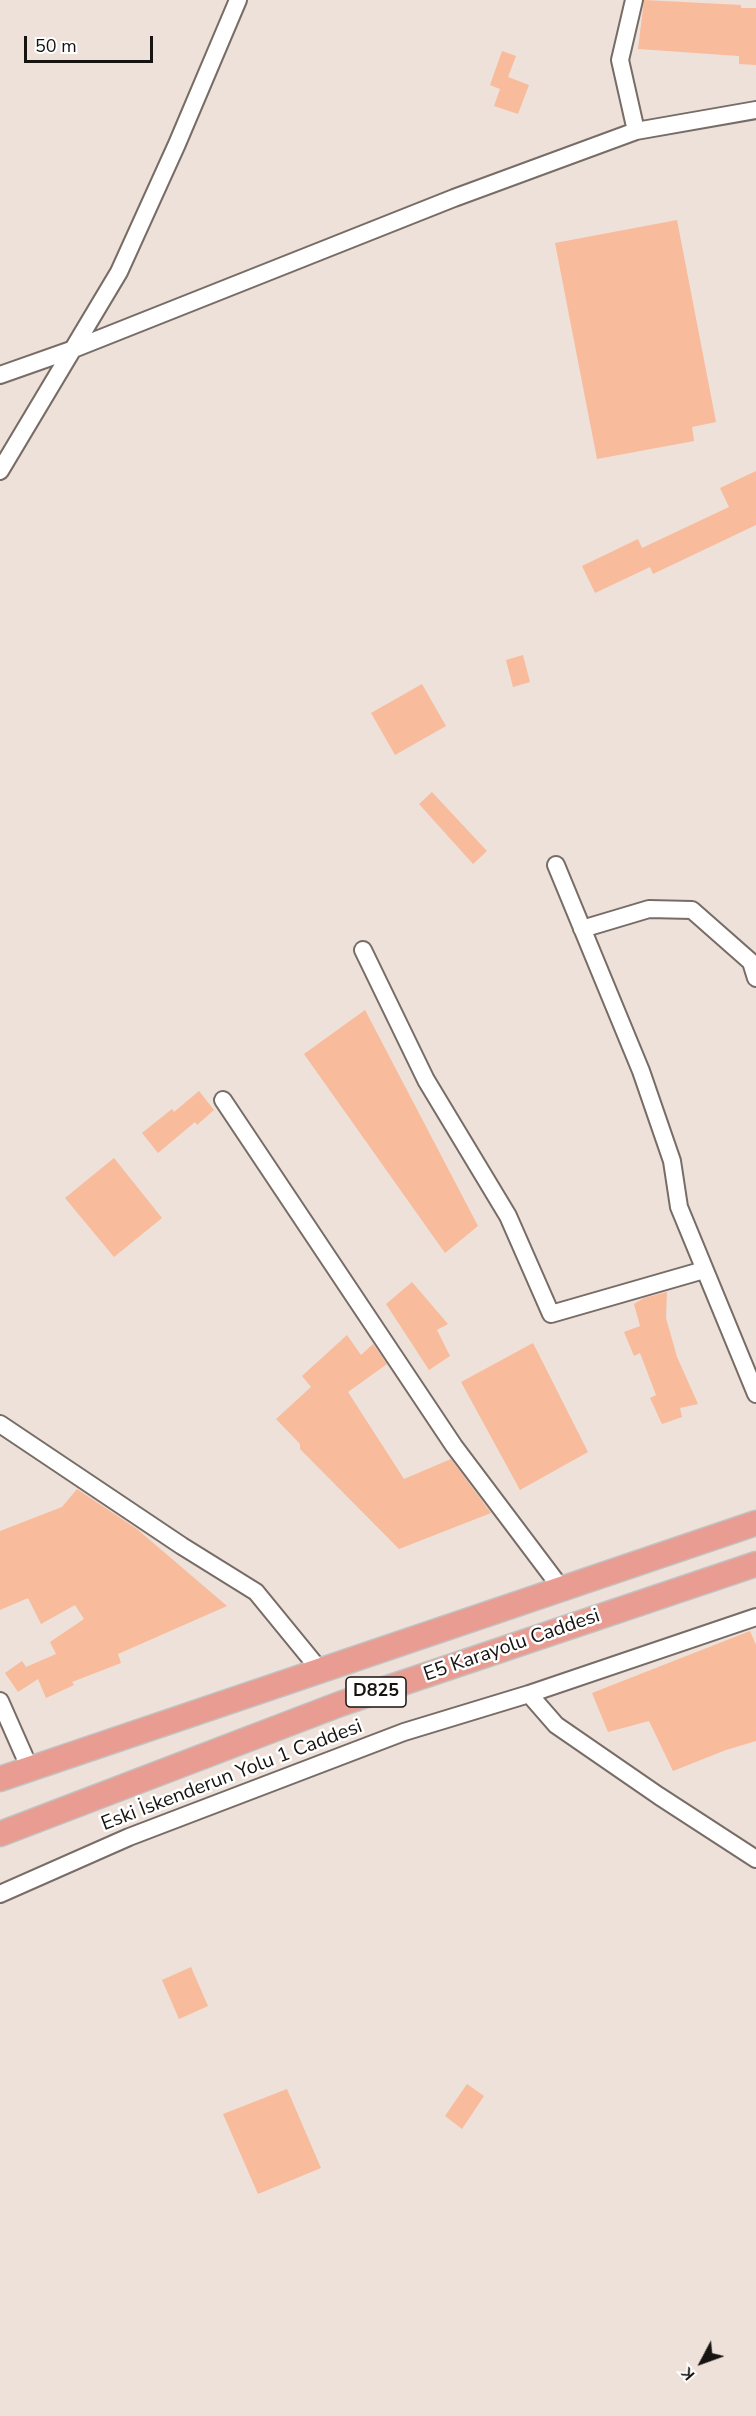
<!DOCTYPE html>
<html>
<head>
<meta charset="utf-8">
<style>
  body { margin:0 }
  #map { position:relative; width:756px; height:2416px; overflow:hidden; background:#ede1da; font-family:"Nunito Sans",sans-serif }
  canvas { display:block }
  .north { position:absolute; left:672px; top:2332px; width:60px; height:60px; -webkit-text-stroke:4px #fff; paint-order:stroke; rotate:229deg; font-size:16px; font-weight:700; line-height:24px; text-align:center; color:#161310 }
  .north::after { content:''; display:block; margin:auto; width:21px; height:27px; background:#161310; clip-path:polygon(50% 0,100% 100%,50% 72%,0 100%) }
  .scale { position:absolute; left:24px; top:36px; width:129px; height:27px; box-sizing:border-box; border:3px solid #161310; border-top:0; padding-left:8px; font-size:18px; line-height:21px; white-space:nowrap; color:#161310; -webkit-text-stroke:4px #fff; paint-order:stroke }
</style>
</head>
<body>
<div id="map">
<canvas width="756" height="2416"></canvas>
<div class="north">K</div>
<div class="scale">50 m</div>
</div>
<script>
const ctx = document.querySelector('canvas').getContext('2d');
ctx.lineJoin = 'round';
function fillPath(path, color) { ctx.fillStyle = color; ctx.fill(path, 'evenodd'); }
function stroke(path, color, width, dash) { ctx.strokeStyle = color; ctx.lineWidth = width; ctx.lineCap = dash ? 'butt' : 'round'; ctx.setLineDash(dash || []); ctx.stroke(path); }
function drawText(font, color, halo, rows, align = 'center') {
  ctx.font = font + ' "Nunito Sans",sans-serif'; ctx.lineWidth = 5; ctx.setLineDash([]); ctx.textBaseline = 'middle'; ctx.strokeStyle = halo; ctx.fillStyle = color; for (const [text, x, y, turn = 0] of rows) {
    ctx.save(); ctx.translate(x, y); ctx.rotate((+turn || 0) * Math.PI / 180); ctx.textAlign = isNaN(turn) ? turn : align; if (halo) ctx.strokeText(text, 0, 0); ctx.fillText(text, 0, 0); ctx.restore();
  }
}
fillPath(new Path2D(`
  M644,0L741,5V8H756V65L739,64V56L638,49Z
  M502,51L516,56L508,77L529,85L518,114L494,106L500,89L490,85Z
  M677,220L716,422L692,427L694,441L597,459L555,243Z
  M756,471V525L653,574L650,567L595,593L582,566L638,539L642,548L729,507L720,488Z
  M523,655L530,682L513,687L506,660Z
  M422,684L446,726L395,755L371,713Z
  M432,792L487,851L473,864L419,804Z
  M365,1010L478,1226L445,1253L304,1054Z
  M199,1091L214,1110L197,1125L195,1122L158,1153L142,1133L172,1109L174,1112Z
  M114,1158L162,1218L114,1257L65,1198Z
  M412,1282L448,1324L437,1330L450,1356L429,1370L386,1304Z
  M667,1292L666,1318L677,1357L698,1404L680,1408L682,1417L662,1424L650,1398L656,1395L640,1353L634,1356L624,1332L640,1326L634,1304L644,1298Z
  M347,1335L361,1355L373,1344L387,1364L348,1392L404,1479L451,1459L491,1513L399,1549L300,1449V1444L276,1419L311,1387L302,1376Z
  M533,1343L588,1452L520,1490L461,1382Z
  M77,1489L137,1529L227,1606L118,1654L121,1663L72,1682L74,1685L46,1698L38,1679L18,1692L5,1673L22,1661L26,1667L56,1654L50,1642L84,1619L75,1605L41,1624L28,1598L0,1610V1531L62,1507Z
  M750,1631L756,1645V1741L726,1750L673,1771L649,1721L608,1732L592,1693Z
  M191,1967L208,2006L179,2019L162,1980Z
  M467,2084L484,2096L462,2129L445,2116Z
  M287,2089L321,2168L258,2194L223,2114Z`), '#f8bb9b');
const minor = new Path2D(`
  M634,0L620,60L636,131
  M0,375L71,350L454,198L636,131L756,110
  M0,471L119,272L177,144L238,0
  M556,865L641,1071L672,1161L679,1207L756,1394
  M582,929L649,909L692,910L751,962L756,978
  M363,950L426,1080L508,1216L551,1314L704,1270
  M223,1100L454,1446L561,1588
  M0,1424L182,1546L256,1592L319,1669
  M529,1694L556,1725L659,1796L756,1859
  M0,1701L30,1769
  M0,1894L129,1837L404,1732L529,1694L756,1617`);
const highway = new Path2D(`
  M0,1779L756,1523
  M0,1834L340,1704L756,1564`);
stroke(minor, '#776c66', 20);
stroke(highway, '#c2c2c1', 27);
stroke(minor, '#fff', 16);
stroke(highway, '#e89c92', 24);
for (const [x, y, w] of [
  [376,1692,60]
]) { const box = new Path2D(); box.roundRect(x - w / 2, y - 15, w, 30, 4.5); ctx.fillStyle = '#fff'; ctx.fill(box); stroke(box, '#161310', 1.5); }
drawText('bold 18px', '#161310', null, [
  ["D825",376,1692]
]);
drawText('20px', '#161310', '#fff', [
  ["E5 Karayolu Caddesi",512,1646,-19],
  ["Eski İskenderun Yolu 1 Caddesi",232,1776,-21]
]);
</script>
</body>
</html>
